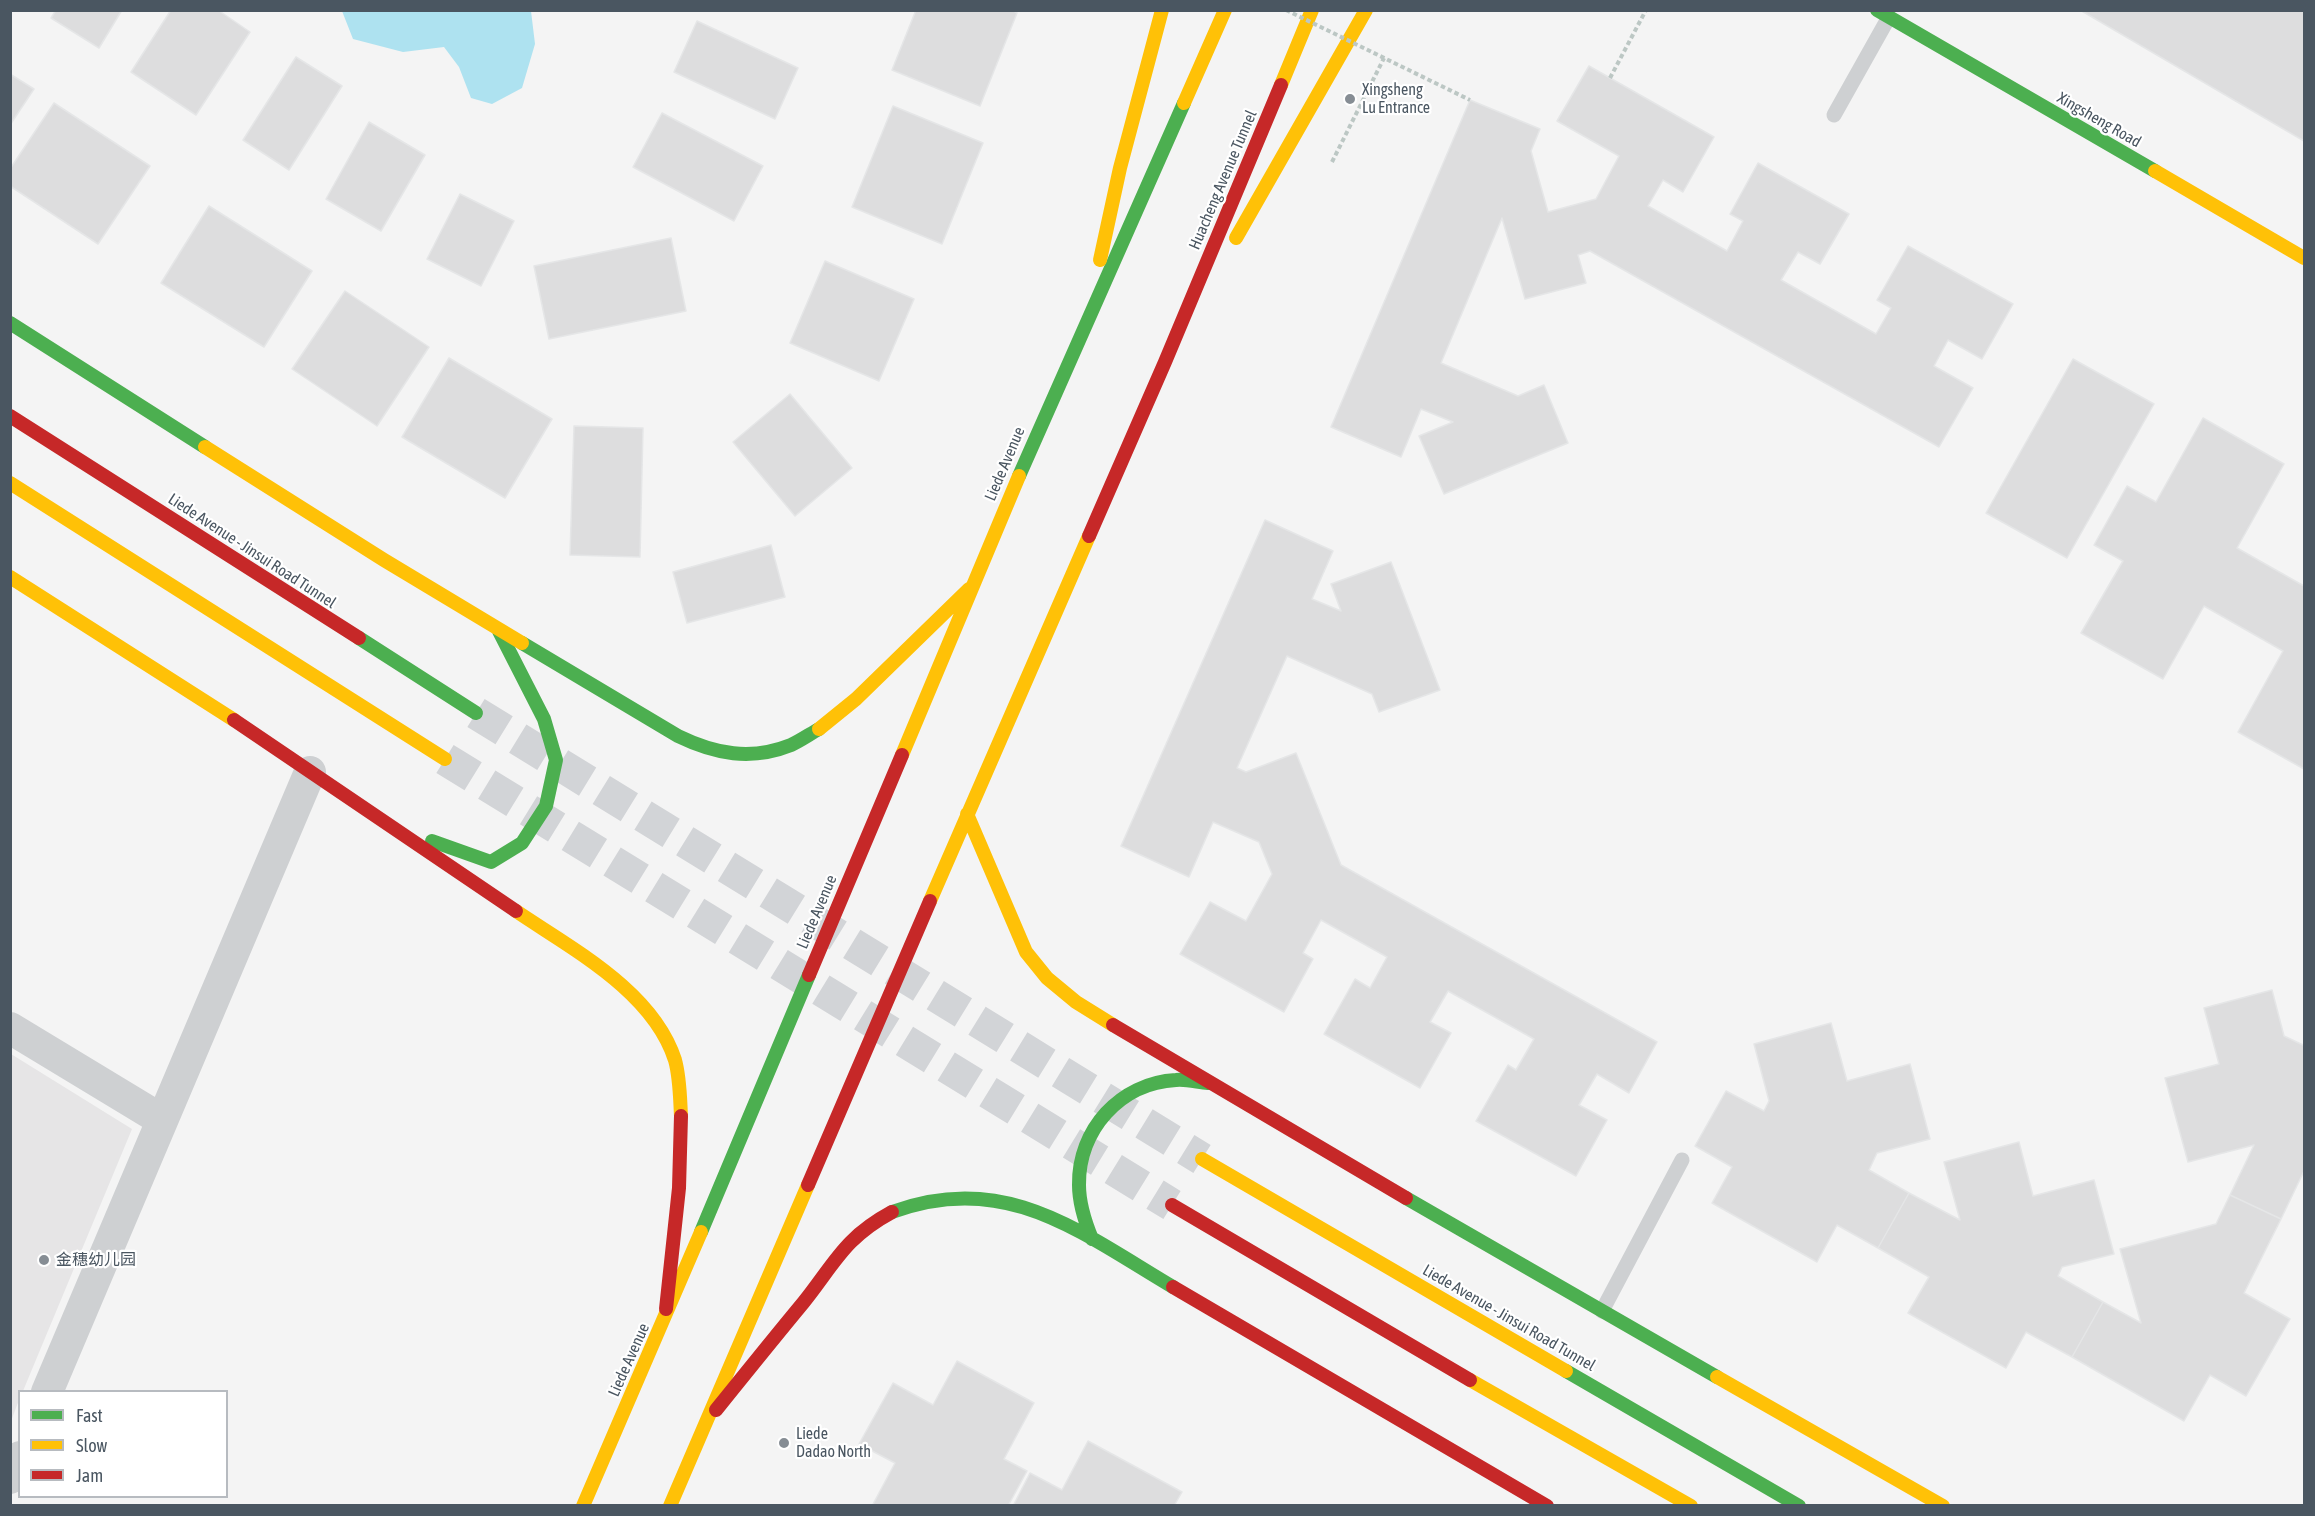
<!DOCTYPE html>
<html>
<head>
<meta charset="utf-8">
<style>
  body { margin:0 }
  #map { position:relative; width:2315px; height:1516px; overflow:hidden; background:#f4f4f4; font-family:"Asap Condensed",sans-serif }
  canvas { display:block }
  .frame { position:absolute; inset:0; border:12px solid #4a5661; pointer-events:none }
  .legend { position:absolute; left:18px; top:1390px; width:210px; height:108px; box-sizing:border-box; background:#fff; border:2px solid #b7bbc0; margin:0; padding:8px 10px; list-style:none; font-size:18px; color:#4a5661 }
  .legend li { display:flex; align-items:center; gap:12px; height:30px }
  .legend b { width:30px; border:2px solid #b7bbc0 }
</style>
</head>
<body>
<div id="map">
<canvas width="2315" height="1516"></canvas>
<div class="frame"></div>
<ul class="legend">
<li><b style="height:8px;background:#4caf50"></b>Fast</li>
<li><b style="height:8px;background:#ffc107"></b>Slow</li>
<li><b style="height:8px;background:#c62828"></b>Jam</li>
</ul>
</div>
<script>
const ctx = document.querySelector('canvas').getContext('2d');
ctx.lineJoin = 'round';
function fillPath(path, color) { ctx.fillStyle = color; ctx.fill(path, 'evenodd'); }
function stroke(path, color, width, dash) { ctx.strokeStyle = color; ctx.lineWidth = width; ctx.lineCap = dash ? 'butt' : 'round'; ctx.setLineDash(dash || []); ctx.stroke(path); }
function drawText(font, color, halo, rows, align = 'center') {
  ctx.font = font + ' "Asap Condensed","Noto Sans SC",sans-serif'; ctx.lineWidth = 4.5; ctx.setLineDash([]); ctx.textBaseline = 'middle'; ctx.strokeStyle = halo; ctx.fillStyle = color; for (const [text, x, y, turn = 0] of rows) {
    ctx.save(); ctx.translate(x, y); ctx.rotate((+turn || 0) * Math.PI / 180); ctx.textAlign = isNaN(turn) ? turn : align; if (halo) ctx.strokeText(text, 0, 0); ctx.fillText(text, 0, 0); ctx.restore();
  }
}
fillPath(new Path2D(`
  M11,1054L132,1129L23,1391L20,1392L19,1400L11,1421Z`), '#e6e5e6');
fillPath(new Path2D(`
  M342,11H531L535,44L522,88L492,104L471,98L459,67L444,47L403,52L353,39Z`), '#aee2f0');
const building = new Path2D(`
  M56,10H122L99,48L51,18Z
  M171,10H218L250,32L196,115L131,72Z
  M916,10H1012L1017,13L980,106L892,70Z
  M2080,10H2304V141Z
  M697,21L798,68L775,119L674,72Z
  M296,57L342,86L289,170L243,140Z
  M1589,66L1714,137L1683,192L1663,180L1648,206L1727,251L1743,221L1730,214L1758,163L1849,214L1820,264L1798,252L1781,280L1876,334L1891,308L1877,300L1908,246L2013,304L1982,359L1948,340L1934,366L1973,388L1939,447L1590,251L1578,255L1586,283L1525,299L1502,218L1441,363L1518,396L1544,385L1568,443L1444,494L1419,436L1453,422L1421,409L1401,457L1331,427L1470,100L1540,129L1531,151L1548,212L1596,199L1619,156L1557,121Z
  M10,74L34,89L10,125Z
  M54,103L150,166L98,244L10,186V169Z
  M893,106L983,143L942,244L852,207Z
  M662,113L763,166L734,221L633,167Z
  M369,122L425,155L381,231L326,199Z
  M460,194L514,221L481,286L427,259Z
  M209,206L312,271L264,347L161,283Z
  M671,238L686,311L549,339L534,266Z
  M825,261L914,299L879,381L790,343Z
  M345,291L429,347L377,426L292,369Z
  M449,358L552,419L505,498L402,437Z
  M2073,359L2154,404L2067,558L1986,513Z
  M790,394L852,468L795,516L733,442Z
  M2203,418L2284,464L2237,548L2304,586V769L2238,732L2283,651L2204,606L2163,679L2081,633L2123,561L2094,545L2127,486L2156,502Z
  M574,426L643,428L640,557L570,555Z
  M1265,520L1333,551L1312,599L1341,611L1331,584L1391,562L1440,690L1379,712L1372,694L1287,656L1237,768L1246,772L1296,753L1341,865L1657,1042L1629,1093L1597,1074L1579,1105L1607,1120L1576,1176L1476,1121L1508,1065L1516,1070L1534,1039L1448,991L1430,1022L1451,1033L1420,1088L1324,1034L1355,979L1370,988L1387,957L1321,920L1303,953L1313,959L1284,1012L1180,954L1210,902L1246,921L1272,874L1259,842L1213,822L1189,877L1121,846Z
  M771,545L785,597L687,623L673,572Z
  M2272,990L2284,1036L2303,1045L2304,1043V1171L2281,1219L2230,1195L2254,1145L2188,1162L2165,1078L2219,1064L2204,1008Z
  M1831,1023L1847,1081L1910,1064L1930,1139L1877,1153L1869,1170L1909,1193L1878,1248L1837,1225L1817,1262L1712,1203L1732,1167L1695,1146L1726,1091L1764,1111L1769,1101L1754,1044Z
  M2019,1142L2033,1196L2094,1180L2114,1254L2062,1267L2058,1276L2103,1302L2072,1357L2026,1332L2006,1368L1908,1313L1929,1277L1878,1248L1909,1193L1960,1220L1944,1162Z
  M2230,1195L2281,1219L2244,1293L2290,1319L2246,1396L2210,1375L2184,1421L2072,1357L2103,1302L2141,1323L2120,1249L2216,1224Z
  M957,1361L1034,1403L1004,1459L1027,1471L1008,1506H872L895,1463L859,1444L893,1383L933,1405Z
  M1088,1441L1182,1492L1174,1506H1013L1030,1473L1062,1490Z`);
fillPath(building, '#ddddde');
stroke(building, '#e5e6e7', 1.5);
stroke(new Path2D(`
  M476,713L1202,1159
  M445,759L1172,1205`), '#d2d4d7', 33, [33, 16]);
stroke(new Path2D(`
  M1610,78L1646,10
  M1332,162L1384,58`), '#bcc7c4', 4, [4.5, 3]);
stroke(new Path2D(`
  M1834,115L1889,17
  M1602,1311L1682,1160`), '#ced0d2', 15);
stroke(new Path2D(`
  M10,1028L162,1120
  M47,1392L310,772
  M10,1478L20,1457`), '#ced0d2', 32);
stroke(new Path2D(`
  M1877,10L2155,171
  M10,323L205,447
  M1019,476L1184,103
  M359,638L476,713
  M522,643L678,736C715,754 751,761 791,745C800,741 810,734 819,729
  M432,841L491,862L522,843L546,806L556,760L544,719L499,631
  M1406,1198L1717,1377
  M892,1212C1005,1170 1080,1232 1173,1287
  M701,1232L809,975
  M1092,1239C1085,1222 1079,1204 1079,1185C1078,1130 1120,1083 1176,1080C1186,1079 1197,1082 1208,1083
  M1566,1371L1799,1506`), '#4caf50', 14);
stroke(new Path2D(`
  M1281,85L1312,10
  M1184,103L1225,10
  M2155,171L2304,258
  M1236,238L1366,10
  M1100,260L1120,168L1162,10
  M205,447L384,560L522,643
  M10,483L445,759
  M10,577L234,720
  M819,729L856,699L969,589
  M902,755L1019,476
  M967,814L1026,952L1047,978L1076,1002L1113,1025
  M930,901L1089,536
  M516,911C572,949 653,991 675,1060C680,1078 680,1098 681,1116
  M1202,1159L1566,1371
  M1717,1377L1943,1506
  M1470,1380L1691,1506
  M583,1506L701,1232
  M670,1506L808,1185`), '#ffc107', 14);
stroke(new Path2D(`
  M10,416L359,638
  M1089,536L1165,362L1281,85
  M234,720L516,911
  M809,975L902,755
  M1113,1025L1406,1198
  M808,1185L930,901
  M1172,1205L1470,1380
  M1173,1287L1547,1506
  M666,1309L679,1188L681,1116
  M716,1410C745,1374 774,1338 803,1303C835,1263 844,1238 892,1212`), '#c62828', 14);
stroke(new Path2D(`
  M1286,10L1470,100`), '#bcc7c4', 4, [4.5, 3]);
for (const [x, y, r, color] of [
  [1350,99,6,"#868d94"],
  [44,1260,6,"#868d94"],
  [784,1443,6,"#868d94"]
]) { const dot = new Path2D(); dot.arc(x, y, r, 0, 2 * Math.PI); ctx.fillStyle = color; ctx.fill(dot); stroke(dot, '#fff', 2); }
drawText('16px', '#4a5661', '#fff', [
  ["Xingsheng",1362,90],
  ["Lu Entrance",1362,108],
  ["金穗幼儿园",56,1260],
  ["Liede",796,1434],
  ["Dadao North",796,1452]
], 'left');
drawText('16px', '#4a5661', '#fff', [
  ["Xingsheng Road",2099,120,30],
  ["Huacheng Avenue Tunnel",1223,180,-67],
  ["Liede Avenue",1005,464,-67],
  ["Liede Avenue - Jinsui Road Tunnel",252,551,33],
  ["Liede Avenue",817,912,-67],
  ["Liede Avenue - Jinsui Road Tunnel",1509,1318,30],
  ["Liede Avenue",629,1360,-66]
]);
</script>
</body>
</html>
